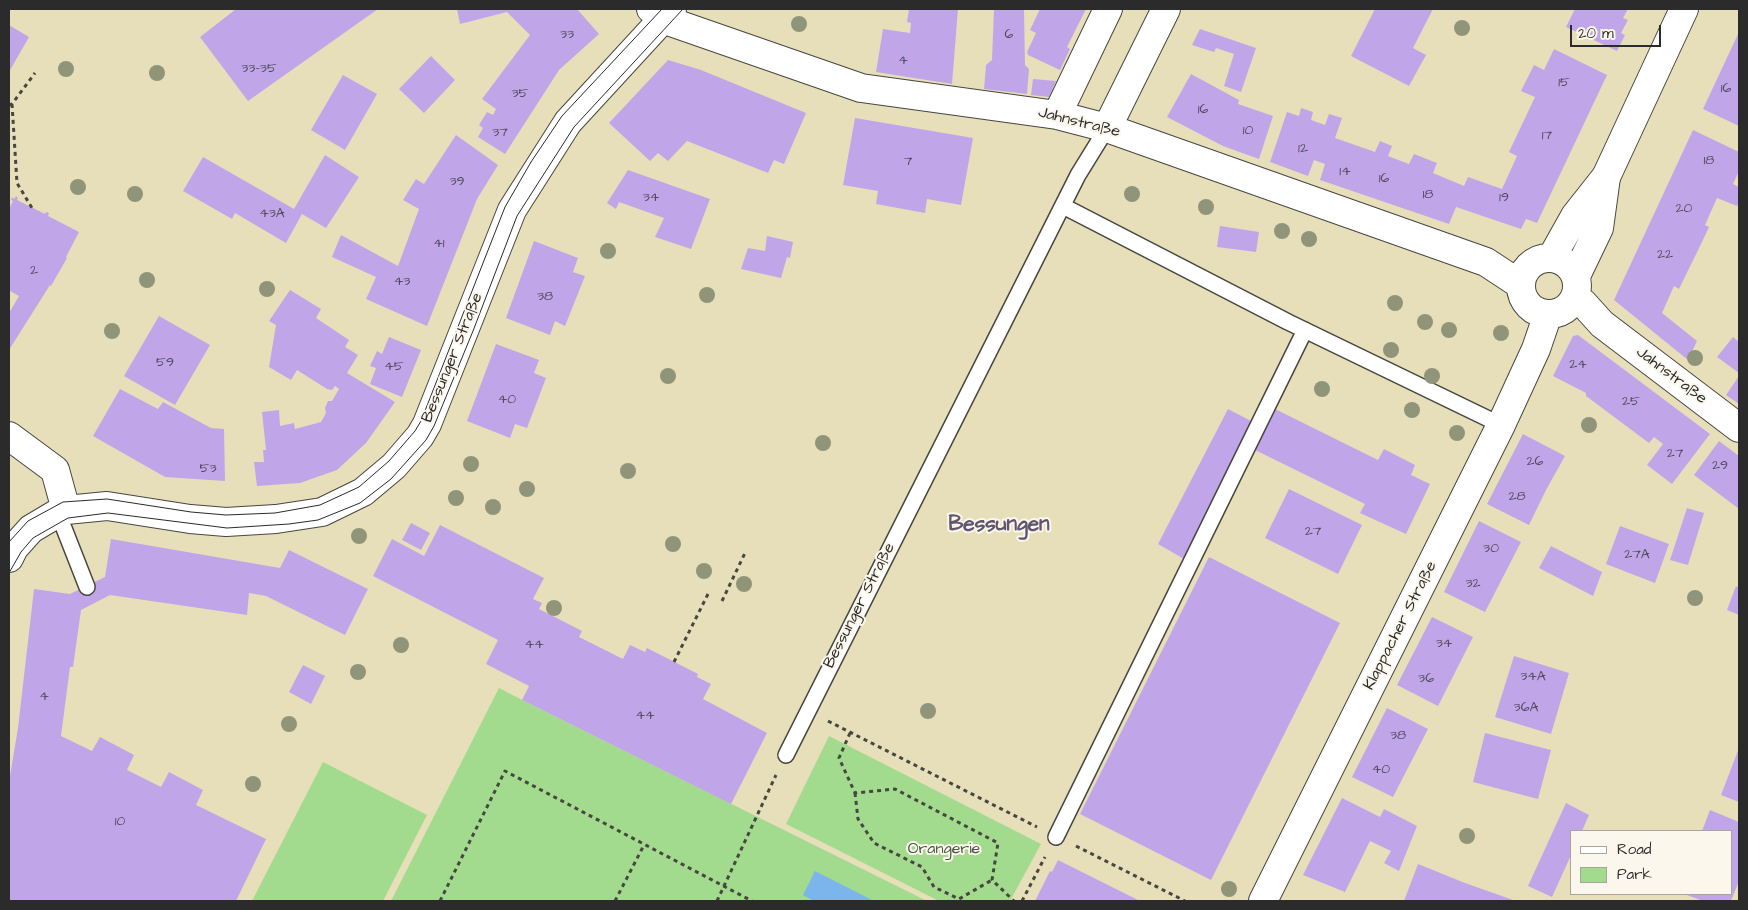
<!DOCTYPE html>
<html>
<head>
<meta charset="utf-8">
<style>
  body { margin:0 }
  #map { position:relative; width:1748px; height:910px; overflow:hidden; background:#e7dfb9; font-family:"Architects Daughter",sans-serif }
  canvas { display:block }
  .frame { position:absolute; inset:0; border:10px solid #2b2b2b; pointer-events:none }
  .legend { position:absolute; left:1570px; top:830px; width:162px; height:65px; box-sizing:border-box; background:#fbf7ec; border:1px solid #a8a59f; margin:0; padding:6px 9px; list-style:none; font-size:15px; color:#2b2b2b }
  .legend li { display:flex; align-items:center; gap:10px; height:25px }
  .legend b { width:25px; border:1px solid #a8a59f }
  .scale { position:absolute; left:1570px; top:25px; width:91px; height:22px; box-sizing:border-box; border:2px solid #2b2b2b; border-top:0; padding-left:6px; font-size:15px; line-height:18px; white-space:nowrap; color:#2b2b2b; -webkit-text-stroke:4px #fbf7ec; paint-order:stroke }
</style>
</head>
<body>
<div id="map">
<canvas width="1748" height="910"></canvas>
<div class="frame"></div>
<ul class="legend">
<li><b style="height:6px;background:#fff"></b>Road</li>
<li><b style="height:14px;background:#a2db8e"></b>Park</li>
</ul>
<div class="scale">20 m</div>
</div>
<script>
const ctx = document.querySelector('canvas').getContext('2d');
ctx.lineJoin = 'round';
function fillPath(path, color) { ctx.fillStyle = color; ctx.fill(path, 'evenodd'); }
function stroke(path, color, width, dash) { ctx.strokeStyle = color; ctx.lineWidth = width; ctx.lineCap = dash ? 'butt' : 'round'; ctx.setLineDash(dash || []); ctx.stroke(path); }
function drawText(font, color, halo, rows, align = 'center') {
  ctx.font = font + ' "Architects Daughter",sans-serif'; ctx.lineWidth = 4; ctx.setLineDash([]); ctx.textBaseline = 'middle'; ctx.strokeStyle = halo; ctx.fillStyle = color; for (const [text, x, y, turn = 0] of rows) {
    ctx.save(); ctx.translate(x, y); ctx.rotate((+turn || 0) * Math.PI / 180); ctx.textAlign = isNaN(turn) ? turn : align; if (halo) ctx.strokeText(text, 0, 0); ctx.fillText(text, 0, 0); ctx.restore();
  }
}
fillPath(new Path2D(`
  M499,688L522,700L927,901H391Z
  M829,736L1041,844L1010,901H939L786,824Z
  M323,762L427,815L383,901H252Z`), '#a2db8e');
fillPath(new Path2D(`
  M815,871L874,901H814L803,895Z`), '#7bb5ec');
fillPath(new Path2D(`
  M236,9H378L248,101L200,37Z
  M457,9H577L599,34L559,70L505,154L478,137L483,128L479,125L487,112L493,115L496,109L482,99L530,35L507,12L460,24Z
  M909,9H958L952,84L876,72L883,29L910,33L911,23L907,22Z
  M994,9H1024L1025,65L1029,69L1027,94L984,89L986,65L992,60Z
  M1040,9H1086L1067,47L1070,49L1060,70L1028,55L1027,52L1036,33L1030,30Z
  M1375,9H1433L1413,48L1426,55L1409,86L1351,56Z
  M1575,9H1628L1623,18L1628,20L1621,33L1625,35L1617,51L1566,27Z
  M9,25L29,37L9,72Z
  M1200,29L1256,48L1241,92L1224,86L1234,54L1216,48L1214,52L1192,45Z
  M1739,32V126L1703,109Z
  M1554,49L1607,75L1537,223L1526,219L1521,229L1456,207L1449,224L1320,180L1325,164L1314,160L1308,176L1270,162L1287,112L1299,116L1301,108L1313,112L1311,120L1325,125L1329,114L1342,118L1335,138L1375,152L1380,141L1392,146L1388,156L1409,164L1414,154L1437,163L1433,173L1464,186L1468,177L1502,189L1517,156L1509,152L1535,97L1521,91L1534,65L1544,70Z
  M431,56L455,80L424,113L399,89Z
  M668,60L701,70L806,113L784,164L774,160L768,173L687,141L668,161L658,153L650,161L609,123Z
  M1191,74L1239,100L1238,104L1273,116L1259,159L1223,146L1167,117Z
  M343,75L377,94L345,150L311,130Z
  M1033,79L1056,81L1049,97L1031,95Z
  M855,118L973,138L961,205L927,199L925,213L876,204L878,191L843,185Z
  M1693,130L1739,152V171L1733,184L1739,187V202L1737,206L1717,198L1705,225L1709,227L1701,244L1679,289L1674,286L1662,313L1697,341L1688,360L1614,300Z
  M456,135L498,165L477,199L427,326L366,299L376,277L332,257L341,235L398,266L419,209L403,200L416,179L424,184Z
  M325,155L359,177L326,228L302,214L286,243L235,213L232,219L183,191L203,157L294,209Z
  M628,170L710,199L691,249L655,237L664,218L619,202L616,209L607,203Z
  M16,196L18,198L17,200L45,214L46,212L49,213L48,216L79,232L66,257L67,258L51,286L50,285L9,350V313L19,296L10,291L9,295V209L13,201L11,200L12,197L14,199Z
  M1220,226L1259,232L1256,252L1217,247Z
  M767,236L793,242L790,258L787,257L781,278L741,269L748,248L765,251Z
  M534,241L578,258L573,272L585,276L565,326L555,321L550,335L506,318Z
  M290,290L321,309L316,318L349,340L345,347L358,355L347,373L395,402L366,443L337,470L300,483L257,486L254,462H264L263,450H266L262,412L279,410L280,426L294,423L295,429L321,422L326,413L325,408L328,401H332L339,389L335,386L332,390L327,389L297,370L291,380L269,367L276,325L269,321Z
  M159,316L210,345L175,405L124,376Z
  M1578,335L1710,434L1672,484L1647,465L1663,444L1654,437L1649,443L1586,396V393L1553,376L1573,336Z
  M389,337L421,350L402,397L370,384L376,368L370,366L377,351L382,354Z
  M1733,337L1739,342V373L1717,357Z
  M496,344L539,360L534,373L546,378L527,428L515,424L510,438L467,421Z
  M1739,376V404L1726,395Z
  M120,389L158,409L163,402L211,428L224,429L225,481L165,477L93,436Z
  M1228,409L1253,422L1184,559L1158,544Z
  M1275,409L1378,460L1384,449L1415,465L1411,475L1430,484L1406,534L1360,513L1365,504L1255,450Z
  M1523,434L1565,456L1546,490L1529,525L1487,504Z
  M1719,441L1739,456V509L1694,475Z
  M1289,489L1362,525L1338,574L1265,538Z
  M1687,508L1704,513L1688,565L1670,560Z
  M1479,521L1521,542L1485,612L1444,592Z
  M411,523L430,533L421,550L402,540Z
  M440,525L544,578L533,599L542,603L539,609L582,631L579,637L623,659L630,645L645,652L647,648L698,674L697,677L711,684L703,699L767,733L731,804L522,700L529,686L486,664L498,640L373,576L392,539L424,556Z
  M1620,526L1669,544L1655,583L1606,564Z
  M111,539L280,568L289,550L368,589L345,635L266,596L249,593L247,615L110,595L81,610L73,667H70L61,736L92,751L100,737L134,755L127,770L161,787L169,772L203,790L196,805L266,839L236,901H9V782L18,728L34,589L70,594L105,577Z
  M1551,546L1602,572L1593,596L1539,568Z
  M1209,557L1340,623L1211,880L1080,814Z
  M1736,586L1739,588V615L1727,610Z
  M1432,617L1473,637L1438,706L1397,685Z
  M1514,656L1569,673L1551,734L1495,717Z
  M303,665L325,676L311,704L289,692Z
  M1387,708L1428,729L1393,797L1352,777Z
  M1485,733L1551,750L1538,799L1473,782Z
  M1739,748V802L1721,795Z
  M1342,798L1380,817L1384,809L1417,826L1399,871L1384,863L1391,851L1370,841L1345,892L1303,875Z
  M1566,803L1589,815L1582,831H1572V853L1552,897L1528,886Z
  M1710,810L1739,822V881L1731,901H1703L1684,894H1732V831H1702Z
  M1058,860L1140,901H1035L1050,871L1052,872Z
  M1418,864L1465,883L1516,901H1404Z`), '#c0a6e9');
const service = new Path2D(`
  M1063,206L1288,322L1501,425
  M58,513L87,587
  M786,755L1078,175L1107,128
  M1056,837L1305,330`);
const minor = new Path2D(`
  M651,9L671,22L861,88L1057,115L1107,128L1486,262L1521,285
  M1057,115L1108,9
  M1107,128L1166,9
  M1552,257L1575,216L1605,178
  M1521 286a28 28 0 1 1 56 0a28 28 0 1 1-56 0Z
  M1576,276L1599,228L1606,177
  M1575,297L1583,303L1602,324L1739,428
  M9,436L55,470L66,510
  M9,558L14,548L31,529L58,513L66,510L107,506L190,519L226,522L276,519L322,512L363,492L394,466L420,436L427,424L512,210L568,122L672,9
  M1263,901L1501,425L1536,349L1548,314`);
const tertiary = new Path2D(`
  M1606,177L1684,9`);
stroke(service, '#474640', 18);
stroke(minor, '#474640', 30);
stroke(tertiary, '#474640', 30);
stroke(new Path2D(`
  M12,104L17,183L32,208
  M9,105L12,104L35,73
  M722,601L745,553
  M674,662L708,594
  M828,721L1037,827
  M850,733L839,758L855,793L895,789L998,843L992,880L1014,901
  M855,793L858,819L874,843L922,867L934,887L959,899L992,880
  M1076,846L1185,901
  M440,901L505,771L752,901
  M615,901L644,845
  M717,901L776,775
  M1022,901L1045,857`), '#474640', 3, [4, 4]);
stroke(service, '#fff', 15);
stroke(minor, '#fff', 28);
stroke(tertiary, '#fff', 28);
stroke(new Path2D(`
  M9,542L28,521L63,502L107,499L191,512L226,515L275,513L320,505L359,487L389,461L415,431L421,421L505,207L531,162L562,116L662,9
  M9,573L21,552L33,538L68,518L108,513L227,528L289,524L318,520L360,503L391,479L426,440L434,426L473,331L517,216L574,127L683,9`), '#2b2b2b', 1);
ctx.fillStyle = '#909479';
for (const [x, y] of [
  [799,24],
  [1462,28],
  [66,69],
  [157,73],
  [78,187],
  [135,194],
  [1132,194],
  [1206,207],
  [1282,231],
  [1309,239],
  [608,251],
  [147,280],
  [267,289],
  [707,295],
  [1395,303],
  [1425,322],
  [1449,330],
  [112,331],
  [1501,333],
  [1391,350],
  [1695,358],
  [668,376],
  [1432,376],
  [1322,389],
  [1412,410],
  [1589,425],
  [1457,433],
  [823,443],
  [471,464],
  [628,471],
  [527,489],
  [456,498],
  [493,507],
  [359,536],
  [673,544],
  [704,571],
  [744,584],
  [1695,598],
  [554,608],
  [401,645],
  [358,672],
  [928,711],
  [289,724],
  [253,784],
  [1467,836],
  [1229,889]
]) { ctx.beginPath(); ctx.arc(x, y, 8, 0, 2 * Math.PI); ctx.fill(); }
drawText('14px', '#504a5a', null, [
  ["33",567,35],
  ["6",1009,35],
  ["4",903,61],
  ["33-35",259,69],
  ["15",1564,83],
  ["16",1726,89],
  ["35",520,94],
  ["16",1203,110],
  ["10",1248,131],
  ["37",500,133],
  ["17",1547,136],
  ["12",1303,149],
  ["18",1709,161],
  ["7",908,162],
  ["14",1345,172],
  ["16",1384,179],
  ["39",457,182],
  ["18",1428,195],
  ["34",651,198],
  ["19",1504,198],
  ["20",1684,209],
  ["43A",272,214],
  ["41",439,244],
  ["22",1665,255],
  ["2",34,271],
  ["43",402,282],
  ["38",545,297],
  ["59",165,363],
  ["24",1578,365],
  ["45",394,367],
  ["40",507,400],
  ["25",1631,402],
  ["27",1675,454],
  ["26",1535,462],
  ["29",1720,466],
  ["53",208,469],
  ["28",1517,497],
  ["27",1313,532],
  ["30",1491,549],
  ["27A",1637,555],
  ["32",1473,584],
  ["34",1444,644],
  ["44",534,645],
  ["34A",1533,677],
  ["36",1426,679],
  ["4",44,697],
  ["36A",1526,708],
  ["44",645,716],
  ["38",1398,736],
  ["40",1381,770],
  ["10",120,822]
]);
drawText('16px', '#2b2b2b', '#fbf7ec', [
  ["Jahnstraße",1079,123,14],
  ["Bessunger Straße",453,358,-68],
  ["Jahnstraße",1671,376,37],
  ["Bessunger Straße",860,606,-63],
  ["Klappacher Straße",1401,626,-63]
]);
drawText('16px', '#495744', '#fbf7ec', [
  ["Orangerie",944,850]
]);
drawText('bold 21px', '#5f566e', '#fbf7ec', [
  ["Bessungen",999,526]
]);
</script>
</body>
</html>
